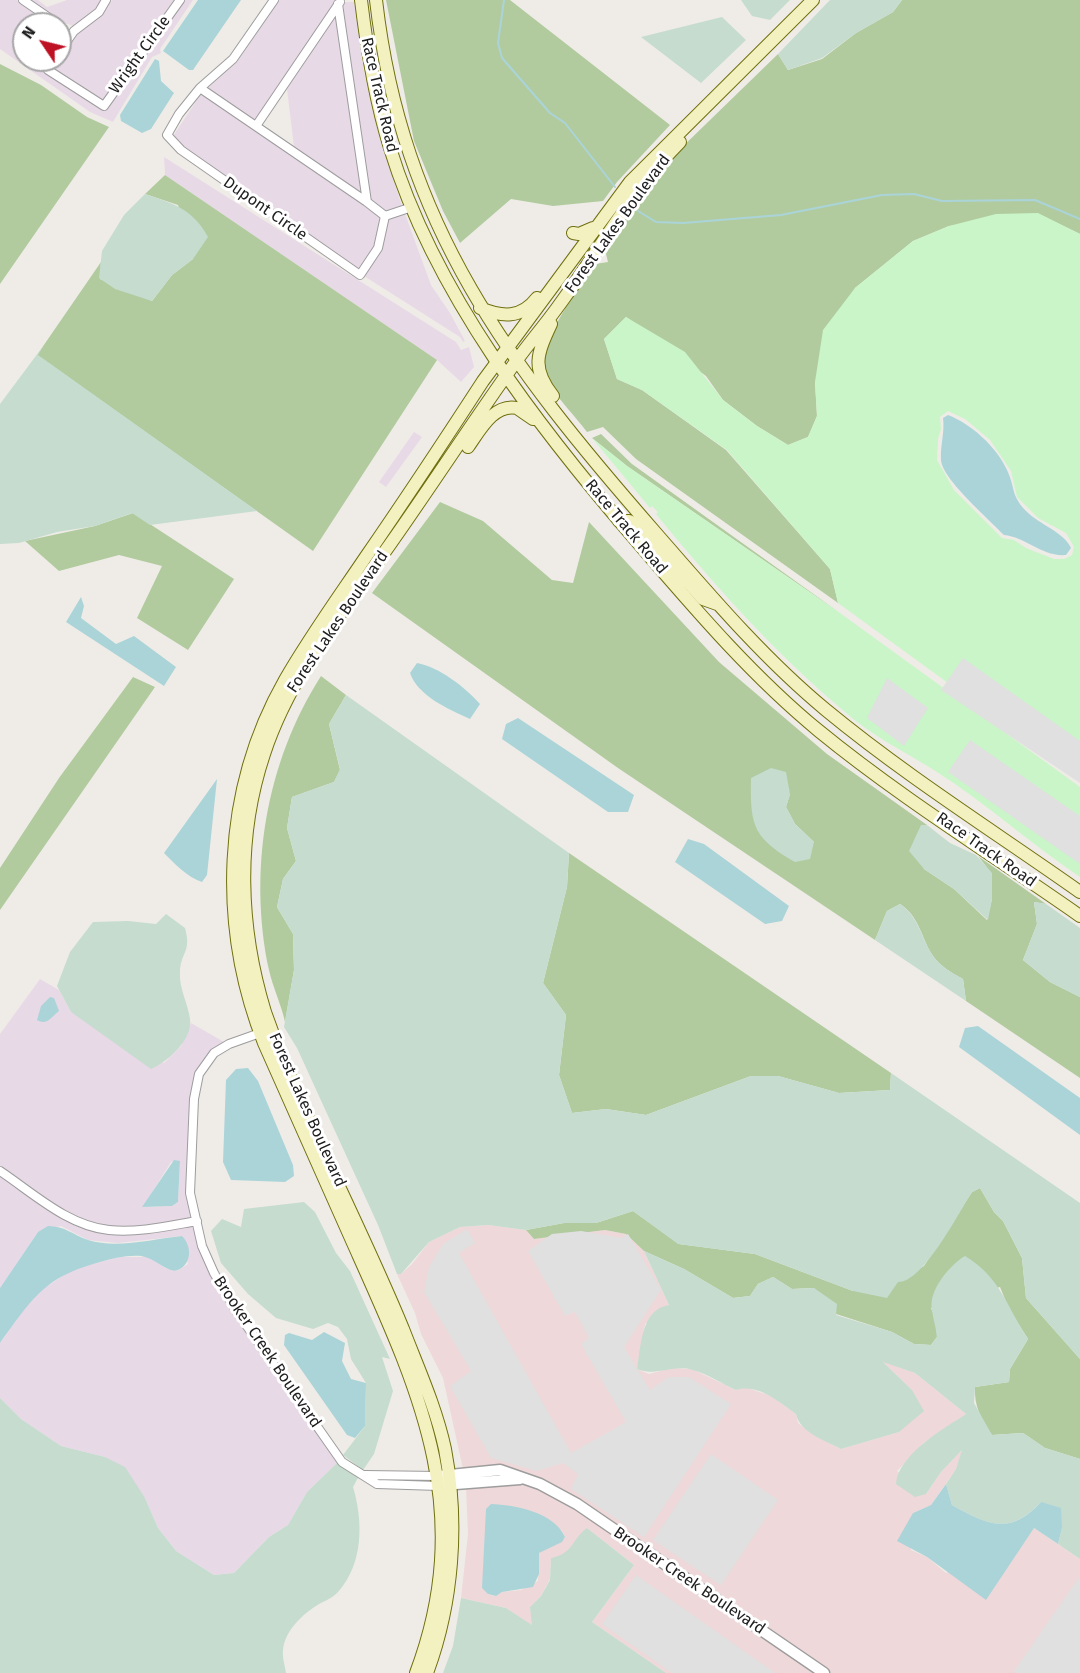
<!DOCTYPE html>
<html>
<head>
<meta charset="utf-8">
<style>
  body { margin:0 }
  #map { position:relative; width:1080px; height:1673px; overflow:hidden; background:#efece7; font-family:"Fira Sans",sans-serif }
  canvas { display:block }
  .north { position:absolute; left:12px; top:12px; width:60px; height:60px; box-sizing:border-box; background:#fff; border:2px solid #a6a6a6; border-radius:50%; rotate:305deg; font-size:16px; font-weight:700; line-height:24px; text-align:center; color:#202020 }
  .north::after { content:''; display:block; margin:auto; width:21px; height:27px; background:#be1124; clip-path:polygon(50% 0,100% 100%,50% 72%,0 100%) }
</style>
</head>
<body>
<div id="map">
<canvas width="1080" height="1673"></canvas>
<div class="north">N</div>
</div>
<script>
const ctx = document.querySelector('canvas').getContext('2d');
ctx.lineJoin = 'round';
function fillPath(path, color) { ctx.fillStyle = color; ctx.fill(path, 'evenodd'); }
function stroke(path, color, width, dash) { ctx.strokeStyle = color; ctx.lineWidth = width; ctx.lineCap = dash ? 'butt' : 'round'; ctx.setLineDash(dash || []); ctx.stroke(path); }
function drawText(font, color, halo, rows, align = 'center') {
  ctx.font = font + ' "Fira Sans",sans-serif'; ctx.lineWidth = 6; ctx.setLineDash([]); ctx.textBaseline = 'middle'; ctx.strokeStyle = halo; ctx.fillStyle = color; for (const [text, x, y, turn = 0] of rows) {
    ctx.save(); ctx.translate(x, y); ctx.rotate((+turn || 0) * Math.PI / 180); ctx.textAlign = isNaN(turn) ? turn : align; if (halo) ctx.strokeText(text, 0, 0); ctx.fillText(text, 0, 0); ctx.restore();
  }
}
fillPath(new Path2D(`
  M488,1225L526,1230L534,1239L605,1230L626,1234L644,1251L669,1305L645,1324L637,1369L649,1374L671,1368L692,1369L736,1390L745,1387L771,1396L796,1414L798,1423L811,1433L841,1449L899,1432L912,1390L882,1361L915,1373L966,1414L925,1442L897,1471L926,1494L941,1472L963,1449L956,1469L931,1505L913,1513L911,1550L927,1557L946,1573L1034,1528L1080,1559V1673H831L579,1500L542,1480L463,1469L443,1378L421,1334L415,1313L397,1274H401L412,1264L429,1242L460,1227Z
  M520,1483L539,1488L575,1507L817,1673H666L592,1622L634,1565L587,1528L575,1545L563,1556L551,1558L550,1579L541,1596L530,1607L533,1626L506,1608L461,1598L468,1534L466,1487ZM549,1521L562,1531L565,1537L539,1553L538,1581L521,1590L502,1592L495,1596L488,1594Z`), '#efd8d9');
fillPath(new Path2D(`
  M0,0H17L51,24H24V60H49L44,67L45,73L107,108L185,0H193L160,49L161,53L152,57L113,122L90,112L0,49Z
  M30,0H38L47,7L67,0H101L96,9L73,26L60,21Z
  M112,0H174L103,100L53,69L77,33L103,14Z
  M279,0H336L255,121L207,89L237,62Z
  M345,2H354L364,71L378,132L402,206L385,212L371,200L343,6Z
  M336,16L362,193L294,147L287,89Z
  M201,94L380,217L374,246L358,269L183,147L173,136Z
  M164,157L456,342L461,350L469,347L474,367L461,382L437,360L165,175Z
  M405,214L431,285L450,313L465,341L463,342L460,337L364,276L382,251L388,219Z
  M414,432L422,437L386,487L379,482Z
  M40,979L59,990L71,1012L164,1063L181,1046L191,1023L224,1042L210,1051L195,1073L190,1099L192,1218L145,1226H109L87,1221L63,1210L0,1166V1034ZM180,1161L178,1202L172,1206L143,1207L171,1162Z
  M0,1175L59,1217L85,1229L109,1234H147L192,1226L210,1275L234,1314L338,1462L307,1492L288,1525L269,1537L234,1573L214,1575L176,1551L158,1528L145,1498L105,1457L61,1446L21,1419L0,1398V1343L34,1295L73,1269L119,1257H151L165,1268L177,1271L188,1264L182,1236L118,1243L88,1240L61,1226L38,1232L0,1288Z`), '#e8d9e7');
fillPath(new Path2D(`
  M386,0H510L670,125L617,182L603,201L553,206L511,199L460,243L443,211L414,141Z
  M902,0H1080V234L1038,214L949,226L913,241L855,288L815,382L817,416L808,437L788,445L757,426L723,400L706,376L626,317L604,339L617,379L642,390L726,450L830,569L838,603L636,459L603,427L587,432C575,416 560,401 549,384C528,352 577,292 595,264L608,262L606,254L602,253L674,155L778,54L788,70L822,59L856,33L893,12Z
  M0,64L41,85L87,117L109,127L0,284Z
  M165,175L437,360L313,551L37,355L101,262L100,279L152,301L172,275L193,259L178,205L145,194Z
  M601,434L632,464L840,613L627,466L592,438Z
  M440,502L483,521L552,580L573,583L589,522L719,662L827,754L927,825H921L924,869L954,889L987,920L992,899V874L978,856L1046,904L1034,902L1037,924L1023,960L1050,982L1080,997V1078L966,1001L963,979C952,973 941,967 933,956C921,938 920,917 900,904L887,911L875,940L618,768L372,593ZM790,794L786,807L795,824L814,842L757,830Z
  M133,513L234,579L188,650L137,618L162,566L119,555L59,571L25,541L95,526Z
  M321,676L346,695L329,724L340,770L334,782L292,797L287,828L296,861L283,879L277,907L293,934L294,970L285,1022C281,1004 273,988 269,970C248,870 266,762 321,676Z
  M133,677L155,687L0,910V868L59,778Z
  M569,853L891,1073L890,1090L839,1093L778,1076H751L646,1115L606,1109L572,1113L559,1075L566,1015L543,983L567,887Z
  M980,1188L994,1212L1003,1221L1022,1258L1026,1298L1080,1359V1459L1045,1448L1023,1433L992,1435C981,1418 974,1407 975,1387L1009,1382L1010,1369L1028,1339L1009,1309L1000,1287L931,1308L936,1320L937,1337L931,1345L914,1344L892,1332L836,1314L814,1288L792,1289L773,1277L758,1284L750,1296L733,1298L684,1269L644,1251L626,1234L605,1230L534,1239L526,1230L564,1223H596L633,1211L679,1244L755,1254L853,1291L898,1281L924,1266L972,1192Z`), '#b1cb9f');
fillPath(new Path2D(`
  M741,0H790L770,20L752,16Z
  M830,0H902L893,12L856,33L822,58L788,70L778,54Z
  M722,17L746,40L701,83L641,37Z
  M145,194C174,204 193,209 208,237L193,259L172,275L152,301L115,289L99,278L102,251L124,215Z
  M44,345L38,355L257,511L150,525L132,513L95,526L57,532L19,543L0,544V404Z
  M346,695L569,853L567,887L543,983L566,1015L559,1075L572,1113L606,1109L646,1115L751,1076H778L839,1093L890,1090L891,1073L1080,1203V1359L1026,1298L1022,1258L1003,1221L994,1212L980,1188L972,1192C959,1212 923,1283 898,1282L887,1298L853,1291L755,1254L678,1244L633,1211L596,1223H564L526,1230L488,1225L460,1227L429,1242L401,1274H397L378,1225L297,1048L284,1027L294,970L293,934L277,907L283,879L296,861L287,828L292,797L334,782L340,769L329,724Z
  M771,768L786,772L790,794L786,807L795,824L814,842L810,859L795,862C753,838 750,825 751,778Z
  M921,825H927L950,843L976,855L992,873V899L988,920L954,889L924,869L909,851Z
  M1034,902L1046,904L1080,928V997L1050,982L1023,960L1037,924Z
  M900,904C919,917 921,938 933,956C941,967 952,973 963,979L966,1001L875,940L887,911Z
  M166,914L185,928C192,953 180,952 180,973C179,988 188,1004 190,1019C193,1040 167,1062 151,1069L71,1012L57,986L70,952L93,922L128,921L156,924Z
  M304,1202L315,1212L336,1253L350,1271L390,1359L382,1357L393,1391L374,1454L363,1470L343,1455L365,1426L366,1383L351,1359L347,1339L338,1327L328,1323L313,1329L276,1318L248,1294L221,1263L211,1231L222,1219L241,1227L244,1209Z
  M644,1251L684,1269L733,1298L750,1296L758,1284L773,1277L792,1289L814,1288L837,1304L836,1315L892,1332L914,1344L931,1345L937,1337C936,1327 933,1319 932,1310C928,1290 950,1265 965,1256C1000,1277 1006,1305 1028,1339L1010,1369L1009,1382L975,1387L974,1403L992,1435L1023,1433L1045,1448L1080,1459V1559L1058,1544L1062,1528L1041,1502C1009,1536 988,1525 952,1505L946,1484L956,1469L962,1450L941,1472L926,1494L915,1497L896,1484C898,1455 943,1429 966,1414L915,1373L883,1362L912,1390L924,1411L899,1432L841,1449C825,1440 800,1433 796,1414C779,1402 758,1383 736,1390C722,1384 708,1374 693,1370C673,1364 656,1377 637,1369C641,1346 641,1309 669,1305Z
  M0,1398L21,1419L61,1446L105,1457L125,1467L145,1498L158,1528L176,1551L214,1575L234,1573L269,1537L288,1525L307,1492L338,1462L359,1476L353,1487C363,1520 364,1563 338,1592C334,1597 325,1601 319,1604C303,1614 285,1630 283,1650C282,1657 285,1666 286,1673H0Z
  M587,1528L634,1565L592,1622L666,1673H443L453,1646L461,1598L506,1608L532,1625L530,1607L541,1596L550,1580L551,1558C573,1554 572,1539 587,1528Z`), '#c5dccf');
fillPath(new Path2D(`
  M1038,213L1080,234V779L838,603L830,569L727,450L642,390L617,379L604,339L626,317L685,352L723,400L757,426L788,445L808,437L817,416L815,382L823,330L855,288L913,241L949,226L996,214ZM948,411L965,419L990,440L1011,471L1017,497L1038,518L1066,533L1074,547L1072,555L1064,559H1054L1026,548L1014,540L1002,538L954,490L937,460L938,439L941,429L940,417Z
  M592,438L627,466L840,613L1080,787V877C1031,844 987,804 937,772C906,752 873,737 845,712C775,653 714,585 656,514L658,512L652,506L650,508Z`), '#c9f5c8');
fillPath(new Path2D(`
  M963,658L1080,741V783L941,690Z
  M887,678L928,708L904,746L867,718Z
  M970,740L1080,816V864L948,772Z
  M467,1229L475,1243L459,1253L571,1453L626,1422L581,1344L589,1338L575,1312L565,1316L528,1251L552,1234L581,1231L622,1238L628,1234L661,1290L624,1347L650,1390L669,1377H689L731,1404L644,1537L571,1489L578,1474L563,1463L537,1471L491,1458L450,1386L471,1371L424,1292L429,1267L443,1244Z
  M711,1454L778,1500L721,1585L653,1540Z
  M636,1575L775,1673H672L602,1624Z
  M1080,1576V1673H1017L1014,1671Z`), '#e0e0e0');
fillPath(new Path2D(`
  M198,0H241L193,70H189L163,51Z
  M155,59L159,61L161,81L174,93L151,129L142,133L121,121L120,115Z
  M948,415C971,424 996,446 1007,470C1016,489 1010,494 1026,511C1040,525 1064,532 1071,548L1066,555C1042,557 1026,537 1004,535C990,520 942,479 941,460C940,446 945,432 943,418Z
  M81,597L84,606L81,618L116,644L134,636L176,667L164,686L66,622Z
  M417,663C439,667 465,687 480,704L470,719C448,709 418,696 410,673Z
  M518,718L634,795L628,812H608L502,739L506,724Z
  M217,779L207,875L202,882C187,877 175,864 164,853Z
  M688,839L704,844L789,906L782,921L765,924L675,862Z
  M50,997L54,998L59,1011C51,1017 47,1026 37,1020L41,1006Z
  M978,1026L1080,1098V1135L959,1047L965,1028Z
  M248,1068L258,1081L293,1165L294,1176L285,1182L231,1180L223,1162L226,1080L236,1069Z
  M174,1160L180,1161L178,1202L172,1206L142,1207Z
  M48,1226C65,1226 73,1235 88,1240C116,1249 153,1239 182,1236C192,1246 192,1264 178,1270C168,1274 156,1258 141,1256C127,1255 114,1258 100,1262C44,1277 33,1298 0,1343V1288L38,1232Z
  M324,1332L345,1343L342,1361L351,1379L366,1383L365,1426L355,1438L347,1435L284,1345L285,1335L289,1333L312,1340Z
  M946,1484L952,1505C988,1525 1010,1536 1041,1502L1061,1508L1062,1528L1058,1544L1034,1528L986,1600L927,1557L897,1541L913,1513L931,1505Z
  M491,1504C515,1505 554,1512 565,1537L562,1542L539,1553V1574L533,1587L502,1592L496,1596L488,1594L482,1588L486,1509Z`), '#abd4d9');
stroke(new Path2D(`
  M504,0L498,43L502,58L550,113L565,123L615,187
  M638,211L656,222L683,223L781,215L882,195L914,194L942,201L1035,200L1080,219`), '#abd4d9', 2);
const minor = new Path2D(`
  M23,0L58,24
  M274,0L233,59L200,88L179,114L167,135L181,150L360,275L378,248L385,216L412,207
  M338,4L367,202
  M60,51L74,31L99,12L106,0
  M54,60L48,70L104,106L180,0
  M200,88L367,202L385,216
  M256,126L340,2
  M260,1033L229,1044L214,1053L199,1074L194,1099L190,1193L202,1246L214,1273L237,1312L342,1462L377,1484L438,1486
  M0,1171C33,1193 68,1226 109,1230C138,1233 168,1226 197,1221
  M365,1475L438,1476`);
const tertiary = new Path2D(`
  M440,1476L500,1470L540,1484L577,1504L824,1673
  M443,1485L520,1479`);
const secondary = new Path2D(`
  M361,0C367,50 375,100 390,148C435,295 540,429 639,544C695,609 752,676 819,731C901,798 993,855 1080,916
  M376,0C402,226 510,366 655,532C709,594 763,658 826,710C906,776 995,832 1080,892
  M573,233L579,234L593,228
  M480,308C502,317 521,319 537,298
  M551,324C537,354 531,368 553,396
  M468,447C480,430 494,403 517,408L533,419
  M619,521H629L639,527L703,599L717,604
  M416,1673C477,1510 419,1390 353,1243C323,1176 294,1110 264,1043C218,926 222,791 285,680C309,638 338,598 365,558C405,500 444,441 483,381L630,182L813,0
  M427,1673C453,1603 459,1523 445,1449C436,1407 418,1368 403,1329C359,1222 303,1120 265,1012C239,927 236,838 264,754C290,675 344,610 391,543C434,482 474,420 517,360C530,342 544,326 557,308C598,253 631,191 680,142`);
stroke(minor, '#9d9d9d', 10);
stroke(tertiary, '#9d9d9d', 13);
stroke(secondary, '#6f6f0e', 14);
stroke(minor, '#fff', 8);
stroke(tertiary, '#fff', 10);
stroke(secondary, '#f4f1c0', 12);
drawText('16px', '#202020', '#fff', [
  ["Wright Circle",140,55,-54],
  ["Race Track Road",379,95,77],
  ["Dupont Circle",265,209,35],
  ["Forest Lakes Boulevard",618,224,-54],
  ["Race Track Road",626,527,50],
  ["Forest Lakes Boulevard",338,622,-56],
  ["Race Track Road",986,850,35],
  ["Forest Lakes Boulevard",307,1110,66],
  ["Brooker Creek Boulevard",267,1352,56],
  ["Brooker Creek Boulevard",689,1581,34]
]);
</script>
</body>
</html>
